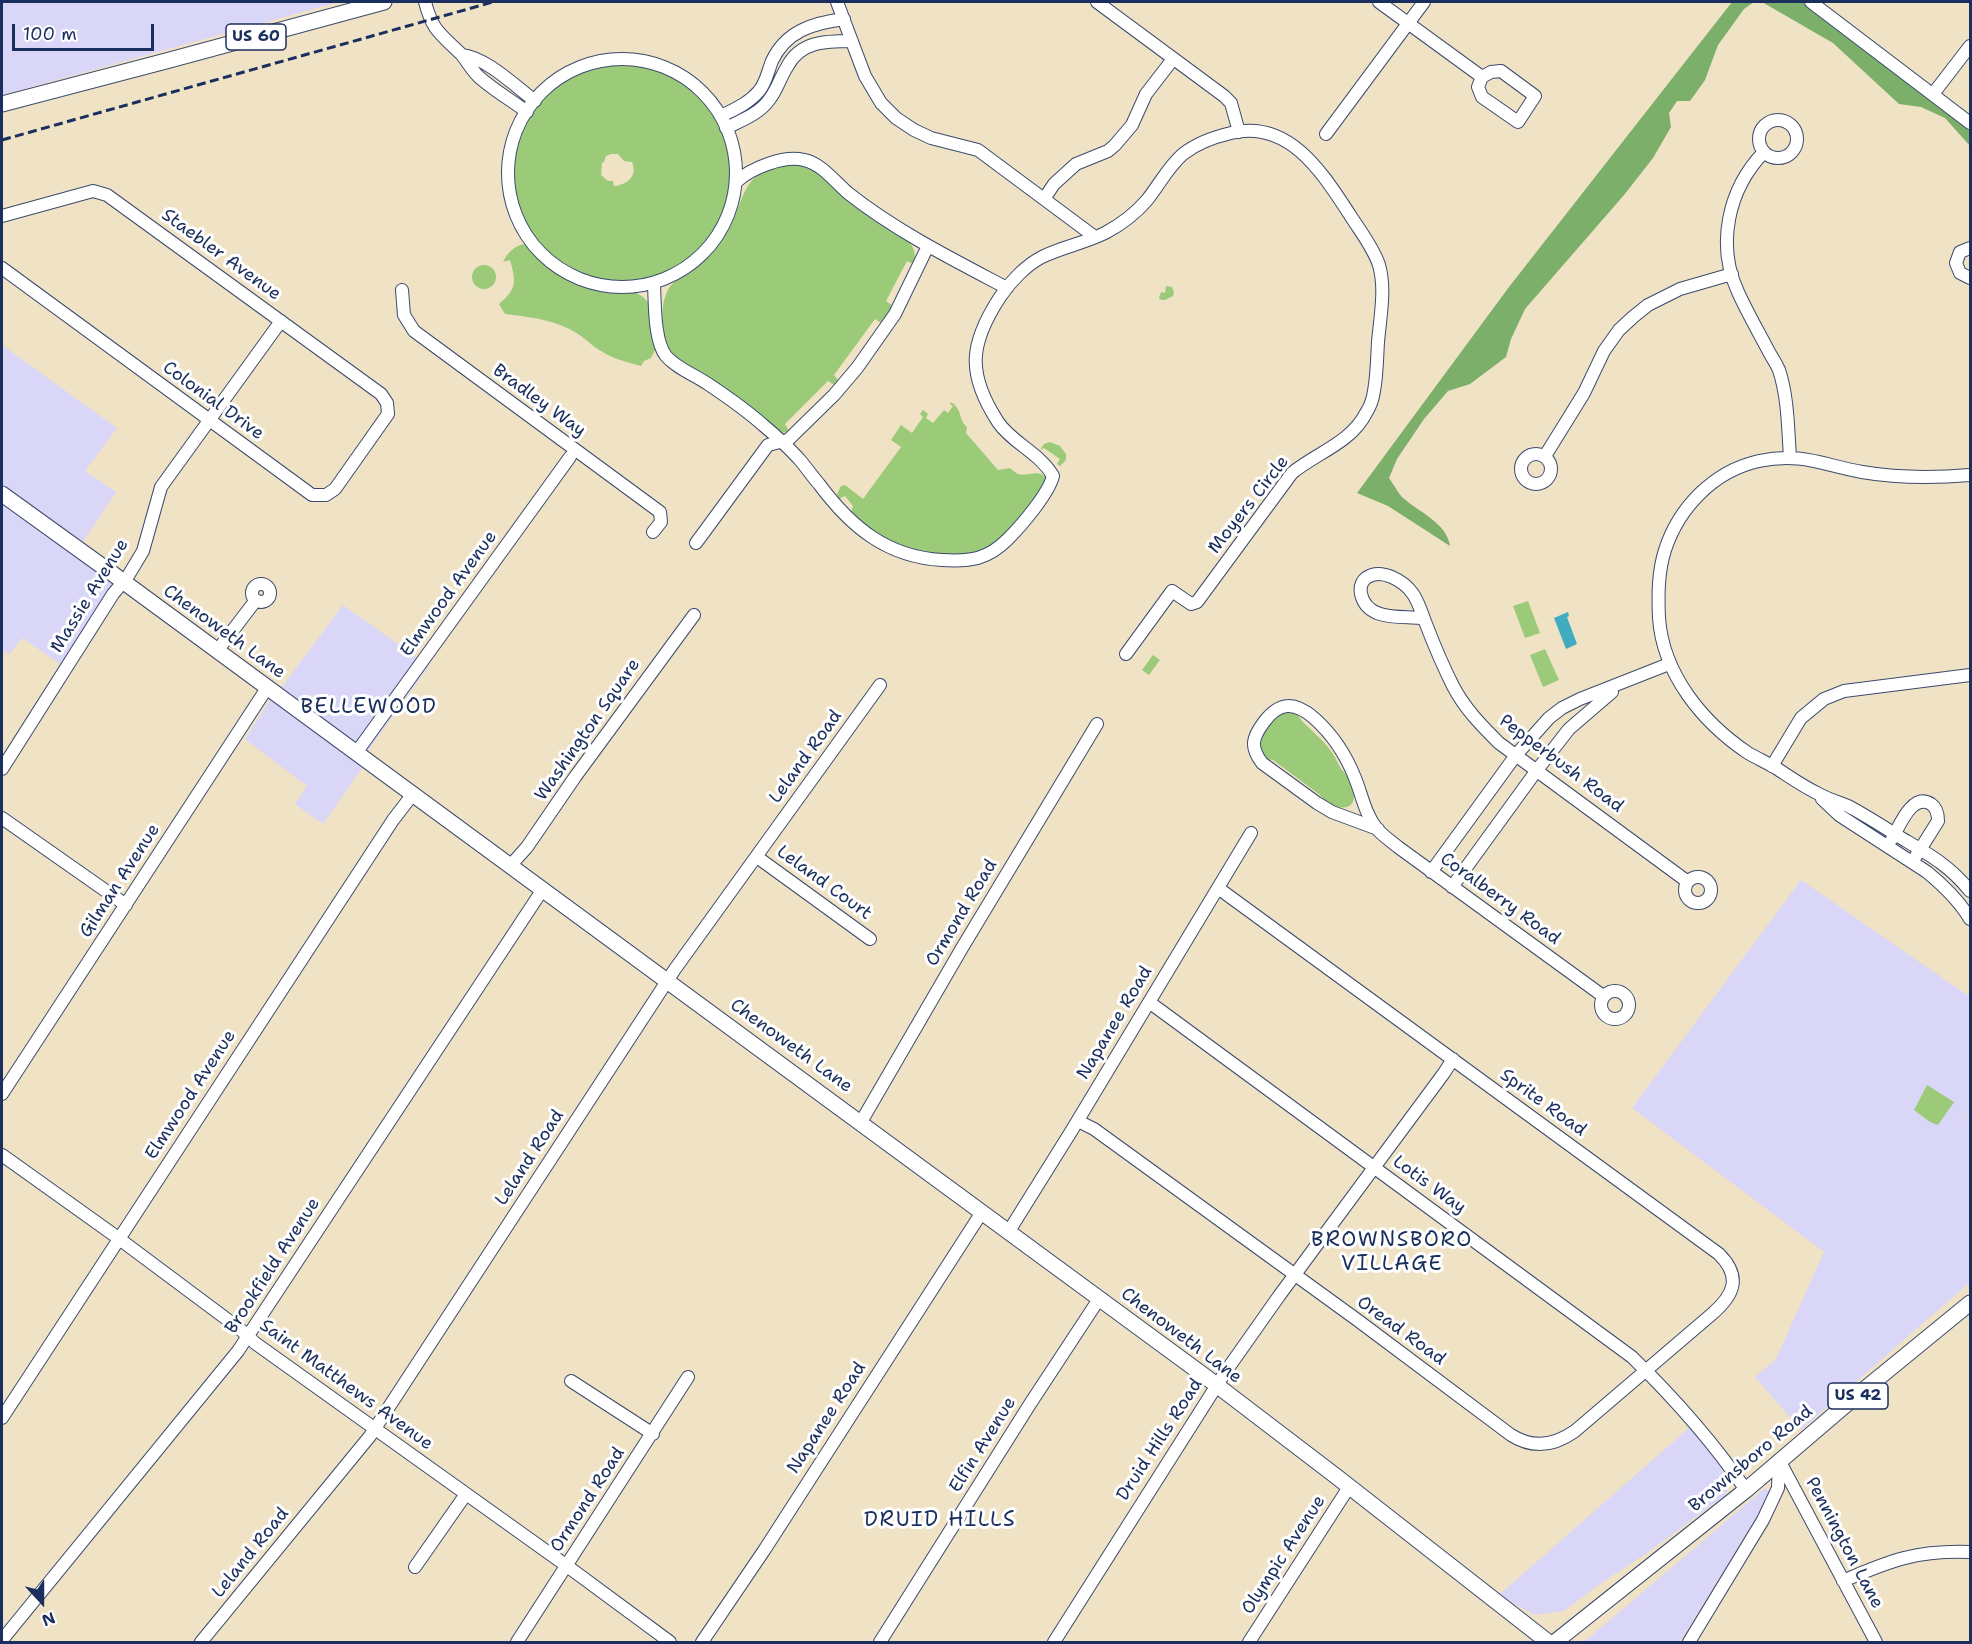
<!DOCTYPE html>
<html>
<head>
<meta charset="utf-8">
<style>
  body { margin:0 }
  #map { position:relative; width:1972px; height:1644px; overflow:hidden; background:#f0e2c4; font-family:"Shantell Sans",sans-serif }
  canvas { display:block }
  .frame { position:absolute; inset:0; border:3px solid #1b2f5e; pointer-events:none }
  .north { position:absolute; left:12px; top:1572px; width:60px; height:60px; -webkit-text-stroke:4px #fff; paint-order:stroke; rotate:159deg; font-size:16px; font-weight:700; line-height:24px; text-align:center; color:#1b2f5e }
  .north::after { content:''; display:block; margin:auto; width:21px; height:27px; background:#1b2f5e; clip-path:polygon(50% 0,100% 100%,50% 72%,0 100%) }
  .scale { position:absolute; left:12px; top:24px; width:142px; height:27px; box-sizing:border-box; border:3px solid #1b2f5e; border-top:0; padding-left:8px; font-size:18px; line-height:21px; white-space:nowrap; color:#1b2f5e; -webkit-text-stroke:4px #fff; paint-order:stroke }
</style>
</head>
<body>
<div id="map">
<canvas width="1972" height="1644"></canvas>
<div class="frame"></div>
<div class="north">N</div>
<div class="scale">100 m</div>
</div>
<script>
const ctx = document.querySelector('canvas').getContext('2d');
ctx.lineJoin = 'round';
function fillPath(path, color) { ctx.fillStyle = color; ctx.fill(path, 'evenodd'); }
function stroke(path, color, width, dash) { ctx.strokeStyle = color; ctx.lineWidth = width; ctx.lineCap = dash ? 'butt' : 'round'; ctx.setLineDash(dash || []); ctx.stroke(path); }
function drawText(font, color, halo, rows, align = 'center') {
  ctx.font = font + ' "Shantell Sans",sans-serif'; ctx.lineWidth = 6; ctx.setLineDash([]); ctx.textBaseline = 'middle'; ctx.strokeStyle = halo; ctx.fillStyle = color; for (const [text, x, y, turn = 0] of rows) {
    ctx.save(); ctx.translate(x, y); ctx.rotate((+turn || 0) * Math.PI / 180); ctx.textAlign = isNaN(turn) ? turn : align; if (halo) ctx.strokeText(text, 0, 0); ctx.fillText(text, 0, 0); ctx.restore();
  }
}
fillPath(new Path2D(`
  M2,2H339L2,95Z
  M2,345L117,428L85,471L116,492L81,545L2,486Z
  M2,500L115,583L63,666L22,638L9,655L2,649Z
  M343,605L429,666L367,752L281,688Z
  M272,697L365,764L323,824L295,804L307,786L245,739Z
  M1801,880L1970,997V1112L1957,1125L1970,1114V1282L1801,1430L1755,1377L1776,1359L1824,1252L1632,1108Z
  M1690,1427L1721,1467L1728,1489L1724,1496L1647,1553L1597,1586L1564,1611L1534,1615L1499,1595Z
  M1765,1488L1771,1493L1680,1642H1584Z`), '#dad6f7');
fillPath(new Path2D(`
  M613,63C717,58 775,181 697,253C679,270 657,280 632,283C604,285 577,277 555,260C474,198 514,75 613,63ZM611,154H618L624,161L632,162C638,176 627,185 614,186L613,181H608L601,175L602,163L604,162L606,156Z
  M796,164L816,172L833,188L909,241C914,248 917,256 913,264L907,261L886,301L893,306L881,323L875,319L834,375L838,380L834,385L828,381L785,424L789,431L783,433L673,356C660,340 657,297 674,282C678,278 685,276 690,273C703,263 715,250 725,236C742,212 739,177 773,167C780,165 789,165 796,164Z
  M524,244L557,273L578,283L602,290L635,292L643,297L649,303L656,348L651,358L644,361L641,366C627,362 613,359 601,351C592,346 586,339 578,334C557,320 530,317 505,314L499,304C517,289 516,282 510,260L503,262C507,253 514,246 524,244Z
  M472 277a12 12 0 1 1 24 0a12 12 0 1 1-24 0Z
  M1166,286L1172,287L1174,292L1173,296L1165,300H1161L1159,298L1161,292L1165,293Z
  M951,402C963,410 958,419 967,427L966,433L998,470L1010,468C1011,469 1017,474 1018,474C1030,477 1038,468 1047,479L1045,486C1033,501 1019,525 1005,537C964,575 881,554 851,512L853,506L845,496L839,499L837,494L841,486L845,485L863,499L901,447L891,440L901,425L912,433L923,417L920,414L923,410L928,414L926,418L933,423L944,410L948,413L953,406L950,404Z
  M1050,442L1060,446L1066,454V460L1060,466L1057,464L1060,459L1044,448L1040,450L1044,444Z
  M1528,601L1540,633L1525,638L1513,606Z
  M1545,649L1559,680L1543,687L1530,655Z
  M1153,655L1160,660L1149,675L1142,670Z
  M1279,711C1284,711 1293,710 1297,714C1299,716 1300,719 1302,721C1312,731 1323,740 1331,751C1336,757 1338,766 1343,771C1349,778 1354,786 1354,795C1355,816 1325,807 1320,795L1273,760L1265,759L1258,750L1259,734Z
  M1927,1085L1954,1102L1938,1125L1930,1122L1914,1110Z`), '#9bcb79');
fillPath(new Path2D(`
  M1732,2H1754L1744,9L1718,45L1705,80L1690,101H1677L1669,113L1671,127L1653,158L1624,195L1525,309L1511,339L1506,357L1470,384L1448,391L1424,419L1397,459L1389,478C1394,485 1398,493 1403,498C1419,512 1447,523 1450,546L1388,506L1357,493L1509,287Z
  M1762,2H1804L1970,131V146L1945,118L1921,107L1899,104L1833,43Z`), '#7caf69');
fillPath(new Path2D(`
  M1568,612L1569,616L1567,617L1577,644L1566,649L1554,618Z`), '#41acbf');
const minor = new Path2D(`
  M425,2C433,32 440,33 461,54C467,61 471,69 478,76C492,89 511,100 527,112
  M837,2L865,76L881,103L896,118L914,130L931,138L978,150L1095,237
  M1097,2L1224,96L1231,103L1239,132
  M1379,2L1482,77
  M1811,2L1970,123
  M462,55C487,58 515,86 535,101
  M508 173a114 114 0 1 1 228 0a114 114 0 1 1-228 0Z
  M1501,71L1535,96L1518,122L1482,97L1478,87L1482,77L1491,72Z
  M1933,94L1970,46
  M721,116C735,109 749,103 759,91C766,83 768,71 772,61C786,31 813,23 844,19
  M1759 139a19 19 0 1 1 38 0a19 19 0 1 1-38 0Z
  M726,128C742,120 759,114 769,100C777,90 780,78 787,67C800,41 826,41 852,41
  M1326,134L1424,2
  M1764,152C1728,189 1716,245 1738,292C1747,312 1758,331 1768,350C1771,356 1776,363 1779,370C1788,397 1788,429 1790,457
  M736,182C751,168 784,155 804,160C821,163 835,182 848,193C896,231 952,259 1007,288
  M1044,199L1054,184L1076,164L1108,151L1115,145L1132,125L1146,94L1173,59
  M2,216L93,191L107,195L381,394L387,403L388,414L335,489L326,495H312L2,268
  M1970,248L1960,252L1956,263L1960,273L1970,278
  M654,285C655,303 654,341 666,356C676,368 695,375 708,384C726,396 746,410 763,425C775,435 788,447 799,459C806,467 812,476 819,484C851,527 887,557 942,560C971,562 988,559 1008,539C1022,525 1049,493 1053,476C1040,453 1012,443 998,422C966,373 970,343 1000,297C1010,282 1026,265 1042,257C1062,247 1085,243 1105,233C1120,225 1136,213 1147,200C1159,185 1168,167 1183,154C1197,143 1214,137 1231,133C1290,119 1323,174 1350,215C1360,231 1373,247 1379,265C1386,289 1380,318 1378,342C1377,358 1377,375 1374,391C1373,398 1370,407 1366,413C1351,443 1316,453 1292,473L1197,602L1191,604L1172,591L1126,654
  M402,290L404,315L414,331L660,512L661,522L653,532
  M1521 469a15 15 0 1 1 30 0a15 15 0 1 1-30 0Z
  M1545,456L1584,393L1604,351L1619,330L1633,317L1648,305L1680,289L1732,274
  M1970,475C1935,478 1897,478 1862,472C1823,465 1801,452 1759,461C1714,471 1679,507 1665,550C1658,572 1658,595 1659,618C1663,674 1702,722 1748,753C1757,758 1767,763 1776,768C1790,777 1804,787 1819,794C1828,799 1838,802 1848,806C1867,816 1885,828 1903,839C1930,855 1950,866 1970,891
  M696,543L768,445L788,440L834,395L857,368L895,314L928,246
  M252 593a9 9 0 1 1 18 0a9 9 0 1 1-18 0Z
  M1424,620L1420,618C1400,616 1367,621 1361,594C1360,588 1361,582 1366,578C1381,567 1404,581 1413,594C1419,603 1422,614 1426,624C1434,645 1443,666 1453,686C1465,709 1481,725 1499,743L1688,882
  M217,651L256,600
  M356,753L570,457
  M1772,766L1801,718L1824,699L1844,691L1970,675
  M2,769L113,594L128,576L143,551L161,487L281,321
  M1822,799L1839,815L1927,872C1944,886 1959,900 1970,919
  M2,818L126,905
  M1378,829L1332,812L1317,803L1262,763C1250,747 1252,738 1264,722C1279,702 1294,701 1314,718C1332,734 1346,755 1355,778C1362,795 1365,814 1377,829C1383,836 1391,841 1398,847L1603,996
  M1892,839C1899,827 1912,792 1931,804C1937,808 1938,814 1938,821L1916,856
  M757,857L870,939
  M511,865L527,847L575,777L694,615
  M1431,872L1516,755L1549,718L1562,708L1580,699L1669,664
  M1685 890a13 13 0 1 1 26 0a13 13 0 1 1-26 0Z
  M1452,887L1537,770L1569,729L1612,692
  M1601 1005a14 14 0 1 1 28 0a14 14 0 1 1-28 0Z
  M1149,1002L1632,1357C1674,1398 1713,1442 1746,1490
  M2,1094L267,688
  M1078,1121L1094,1129L1356,1319L1511,1435C1533,1449 1554,1446 1575,1431L1712,1314C1734,1295 1742,1277 1719,1254L1218,888
  M861,1122L962,948L1097,724
  M2,1155L114,1235L240,1329L255,1343L567,1566L670,1642
  M1009,1231L1072,1130L1251,833
  M571,1381L653,1434
  M2,1418L393,820L413,794
  M1779,1460L1876,1642
  M415,1567L466,1494
  M1843,1581C1891,1560 1918,1550 1970,1552
  M2,1640L238,1351L543,889
  M201,1642L370,1436L675,969L880,685
  M517,1642L688,1377
  M702,1642L765,1549L982,1212
  M880,1642L1030,1404L1099,1299
  M1054,1642L1224,1374L1279,1296L1444,1073L1453,1059
  M1249,1642L1349,1487
  M1689,1642L1763,1520L1778,1488L1779,1462`);
const major = new Path2D(`
  M2,104L166,61L384,2
  M2,494L113,574L1206,1377L1337,1477L1548,1642
  M1555,1642L1746,1490L1849,1402L1970,1303`);
stroke(minor, '#3b4a6d', 14);
stroke(major, '#3b4a6d', 17);
stroke(minor, '#fff', 12);
stroke(major, '#fff', 15);
stroke(new Path2D(`
  M2,140L493,2`), '#1b2f5e', 3, [9, 4.5]);
for (const [x, y, w] of [
  [256,37,60],
  [1858,1396,60]
]) { const box = new Path2D(); box.roundRect(x - w / 2, y - 13, w, 26, 4.5); ctx.fillStyle = '#fff'; ctx.fill(box); stroke(box, '#1b2f5e', 1.5); }
drawText('bold 16px', '#1b2f5e', null, [
  ["US 60",256,37],
  ["US 42",1858,1396]
]);
drawText('18px', '#1b2f5e', '#fff', [
  ["Staebler Avenue",221,255,36],
  ["Colonial Drive",213,401,36],
  ["Bradley Way",539,401,36],
  ["Moyers Circle",1249,505,-52],
  ["Elmwood Avenue",449,594,-54],
  ["Massie Avenue",90,596,-58],
  ["Chenoweth Lane",224,632,36],
  ["Washington Square",588,730,-55],
  ["Leland Road",806,757,-54],
  ["Pepperbush Road",1561,764,37],
  ["Gilman Avenue",120,881,-57],
  ["Leland Court",824,883,36],
  ["Coralberry Road",1500,899,36],
  ["Ormond Road",962,913,-59],
  ["Napanee Road",1115,1023,-59],
  ["Chenoweth Lane",791,1046,36],
  ["Elmwood Avenue",191,1095,-57],
  ["Sprite Road",1543,1103,36],
  ["Leland Road",530,1158,-57],
  ["Lotis Way",1429,1185,36],
  ["Brookfield Avenue",273,1266,-57],
  ["Oread Road",1401,1331,36],
  ["Chenoweth Lane",1181,1336,37],
  ["Saint Matthews Avenue",346,1385,36],
  ["Napanee Road",827,1418,-57],
  ["Druid Hills Road",1160,1440,-57],
  ["Elfin Avenue",983,1445,-58],
  ["Brownsboro Road",1751,1459,-40],
  ["Ormond Road",588,1500,-57],
  ["Pennington Lane",1844,1543,62],
  ["Leland Road",251,1553,-51],
  ["Olympic Avenue",1284,1555,-57]
]);
ctx.letterSpacing = '1.5px';
drawText('21px', '#1b2f5e', '#fff', [
  ["BELLEWOOD",369,708],
  ["BROWNSBORO",1392,1241],
  ["VILLAGE",1392,1265],
  ["DRUID HILLS",940,1521]
]);
ctx.letterSpacing = '0px';
</script>
</body>
</html>
